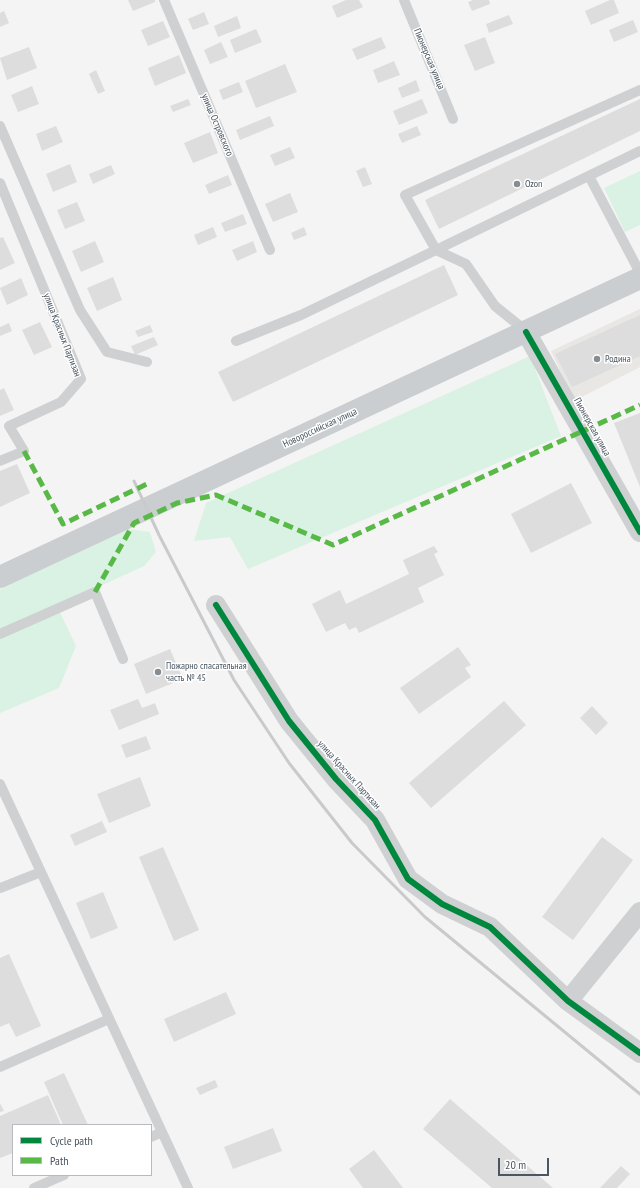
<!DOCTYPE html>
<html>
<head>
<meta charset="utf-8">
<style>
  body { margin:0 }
  #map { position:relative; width:640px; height:1188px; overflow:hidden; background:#f4f4f4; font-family:"PT Sans Narrow",sans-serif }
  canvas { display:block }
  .legend { position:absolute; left:12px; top:1124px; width:140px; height:52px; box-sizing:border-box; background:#fff; border:1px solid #b7bbc0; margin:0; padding:5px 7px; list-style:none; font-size:12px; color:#4a5661 }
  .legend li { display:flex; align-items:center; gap:8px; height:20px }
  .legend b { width:20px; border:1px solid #b7bbc0 }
  .scale { position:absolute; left:498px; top:1158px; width:51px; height:18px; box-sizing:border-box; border:2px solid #4a5661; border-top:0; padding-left:5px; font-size:12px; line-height:14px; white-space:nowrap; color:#4a5661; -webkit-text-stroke:3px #fff; paint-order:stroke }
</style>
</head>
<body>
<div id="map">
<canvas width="640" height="1188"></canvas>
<ul class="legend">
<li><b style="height:5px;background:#00873e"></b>Cycle path</li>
<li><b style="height:5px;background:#58b947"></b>Path</li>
</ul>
<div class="scale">20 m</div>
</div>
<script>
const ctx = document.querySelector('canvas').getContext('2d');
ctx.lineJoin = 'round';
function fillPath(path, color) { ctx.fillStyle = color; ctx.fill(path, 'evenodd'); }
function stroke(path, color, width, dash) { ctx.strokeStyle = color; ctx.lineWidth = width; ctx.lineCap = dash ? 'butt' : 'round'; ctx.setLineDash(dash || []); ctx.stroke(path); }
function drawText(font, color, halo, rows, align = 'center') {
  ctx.font = font + ' "PT Sans Narrow",sans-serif'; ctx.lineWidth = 3; ctx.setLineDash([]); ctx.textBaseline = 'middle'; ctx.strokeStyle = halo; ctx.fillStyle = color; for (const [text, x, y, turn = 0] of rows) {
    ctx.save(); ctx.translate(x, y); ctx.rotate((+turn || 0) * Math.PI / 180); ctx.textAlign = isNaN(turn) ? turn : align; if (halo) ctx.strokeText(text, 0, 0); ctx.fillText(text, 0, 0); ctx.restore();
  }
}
fillPath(new Path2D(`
  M640,309V367L574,401L551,351Z`), '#e8e7e3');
fillPath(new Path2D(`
  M640,171V225L625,232L604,188Z
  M530,356L561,436L248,569L230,537L194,541L206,503Z
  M128,529L150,532L156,552L144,566L57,606L76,646L59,688L0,713V589Z`), '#d9f2e3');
fillPath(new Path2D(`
  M128,0H155V2L133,11Z
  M346,0H359L363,7L337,18L332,6Z
  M473,0H489L490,4L472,11L468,2Z
  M610,0H614L619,13L591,25L585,11Z
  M4,11L9,23L0,27V13Z
  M204,12L209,24L193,30L188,19Z
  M509,15L513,24L489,33L486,24Z
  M237,16L241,28L218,37L214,26Z
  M633,20L638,32L614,42L609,30Z
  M163,21L170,37L148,46L141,30Z
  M256,29L262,42L235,53L230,40Z
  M381,37L386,48L357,60L352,49Z
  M485,37L495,63L475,71L464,45Z
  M221,42L228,57L210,64L204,50Z
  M29,47L37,68L7,80L0,58Z
  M179,55L186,73L155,86L148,68Z
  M394,61L400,75L378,83L373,70Z
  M285,64L297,92L256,108L245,81Z
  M96,70L105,91L98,94L89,74Z
  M416,80L420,91L402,98L398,88Z
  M239,82L243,92L223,100L219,90Z
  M32,86L39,104L18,112L11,95Z
  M188,99L191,105L173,112L170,106Z
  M422,99L428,113L399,125L393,111Z
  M640,99V131L439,229L425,200Z
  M270,116L274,126L240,140L236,130Z
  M56,126L63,142L42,151L36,134Z
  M417,126L421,135L402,143L398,134Z
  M210,132L218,153L193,163L184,143Z
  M290,147L295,158L275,166L270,155Z
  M70,164L77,182L53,192L46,174Z
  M111,165L115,174L93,184L89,174Z
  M365,167L372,184L363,187L356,171Z
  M228,175L232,185L209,194L205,185Z
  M290,193L298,212L273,222L265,204Z
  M77,202L85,221L65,229L57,210Z
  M243,214L247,224L225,232L221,223Z
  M213,227L217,237L198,245L194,235Z
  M304,227L307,235L294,240L291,233Z
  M3,237L15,263L0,270V238Z
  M95,241L104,262L81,272L72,251Z
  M253,241L257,252L237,261L232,250Z
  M444,265L458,295L233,402L218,372Z
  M113,277L122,300L97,311L87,288Z
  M21,278L28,295L7,305L0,288Z
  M640,315V356L572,387L555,354Z
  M40,322L52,347L34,355L22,330Z
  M9,323L12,331L0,336V327Z
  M150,325L153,332L138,337L135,331Z
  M154,337L158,345L135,355L131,346Z
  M4,388L14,410L0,416V390Z
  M640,413V487L614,423Z
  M17,464L30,493L0,507V471Z
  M571,483L592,523L531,553L511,514Z
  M434,546L438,552L434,554L444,575L418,588L424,602L359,633L356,627L349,630L345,623L326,632L312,604L340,590L346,604L409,574L403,560Z
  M458,647L471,665L465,668L471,677L419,714L400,688Z
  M170,649L183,679L146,694L134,664Z
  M138,699L142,708L155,703L159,714L119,730L110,710Z
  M504,701L526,725L431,808L409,783Z
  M592,706L608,723L596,735L580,718Z
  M146,736L151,749L126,758L121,745Z
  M140,777L151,806L109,823L97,794Z
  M102,821L107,832L75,846L70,835Z
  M602,837L633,860L573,940L542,917Z
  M163,847L199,930L174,941L139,857Z
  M103,892L118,928L91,939L76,903Z
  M9,954L41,1026L16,1037L9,1023L0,1027V958Z
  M226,992L236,1014L174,1042L164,1019Z
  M64,1073L88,1125H63L44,1082Z
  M215,1080L218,1087L200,1095L196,1088Z
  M48,1095L61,1125H13V1153L0,1158V1116Z
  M450,1099L553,1188H492L423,1129Z
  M0,1103L4,1111L0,1112Z
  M273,1128L282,1151L233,1169L224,1147Z
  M374,1150L403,1188H363L349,1169Z
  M621,1166L630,1174L617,1188H600Z`), '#ddddde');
stroke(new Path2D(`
  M164,0L270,250
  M404,0L453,119
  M0,126L80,310L107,352L147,362
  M589,176L640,273
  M0,183L81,379L61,402L9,426L24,451L0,461
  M436,250L640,151
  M436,250L466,264L495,306L526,331
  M236,341L301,315L436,250L405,195L640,90
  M0,634L95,592L123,659
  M0,784L41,872
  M0,888L41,872L162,1132L151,1137
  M0,1067L109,1019
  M162,1132L188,1188
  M34,1188L64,1175`), '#ced0d2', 10);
stroke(new Path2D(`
  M526,332L640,532
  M216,605L289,721L336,779L375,820L408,879L442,904L490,927L568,1001L640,1053
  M568,1001L640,912`), '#ced0d2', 20);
stroke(new Path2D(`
  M0,577L640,278`), '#caced1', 22);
stroke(new Path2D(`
  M134,481L159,535L234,680L289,763L352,843L425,917L640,1094`), '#c9cacc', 3);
stroke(new Path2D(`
  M24,451L63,524L147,484
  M95,592L134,523L177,503L216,495L333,545L640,405`), '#58b947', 5, [10, 5]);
stroke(new Path2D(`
  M526,332L640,532
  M216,605L289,721L336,779L375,820L408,879L442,904L490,927L568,1001L640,1053`), '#00873e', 6);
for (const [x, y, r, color] of [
  [517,184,4,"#868d94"],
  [597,359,4,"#868d94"],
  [158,672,4,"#868d94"]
]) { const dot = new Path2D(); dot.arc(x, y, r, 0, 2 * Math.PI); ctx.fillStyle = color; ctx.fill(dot); stroke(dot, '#fff', 1.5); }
drawText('10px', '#4a5661', '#fff', [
  ["Пионерская улица",429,59,67],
  ["улица Островского",217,125,67],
  ["улица Красных Партизан",62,335,69],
  ["Пионерская улица",592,427,61],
  ["Новороссийская улица",320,428,-25],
  ["улица Красных Партизан",349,775,48]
]);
drawText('10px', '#4a5661', '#fff', [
  ["Ozon",525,184],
  ["Родина",605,359],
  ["Пожарно спасательная",166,666],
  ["часть № 45",166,678]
], 'left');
</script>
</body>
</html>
